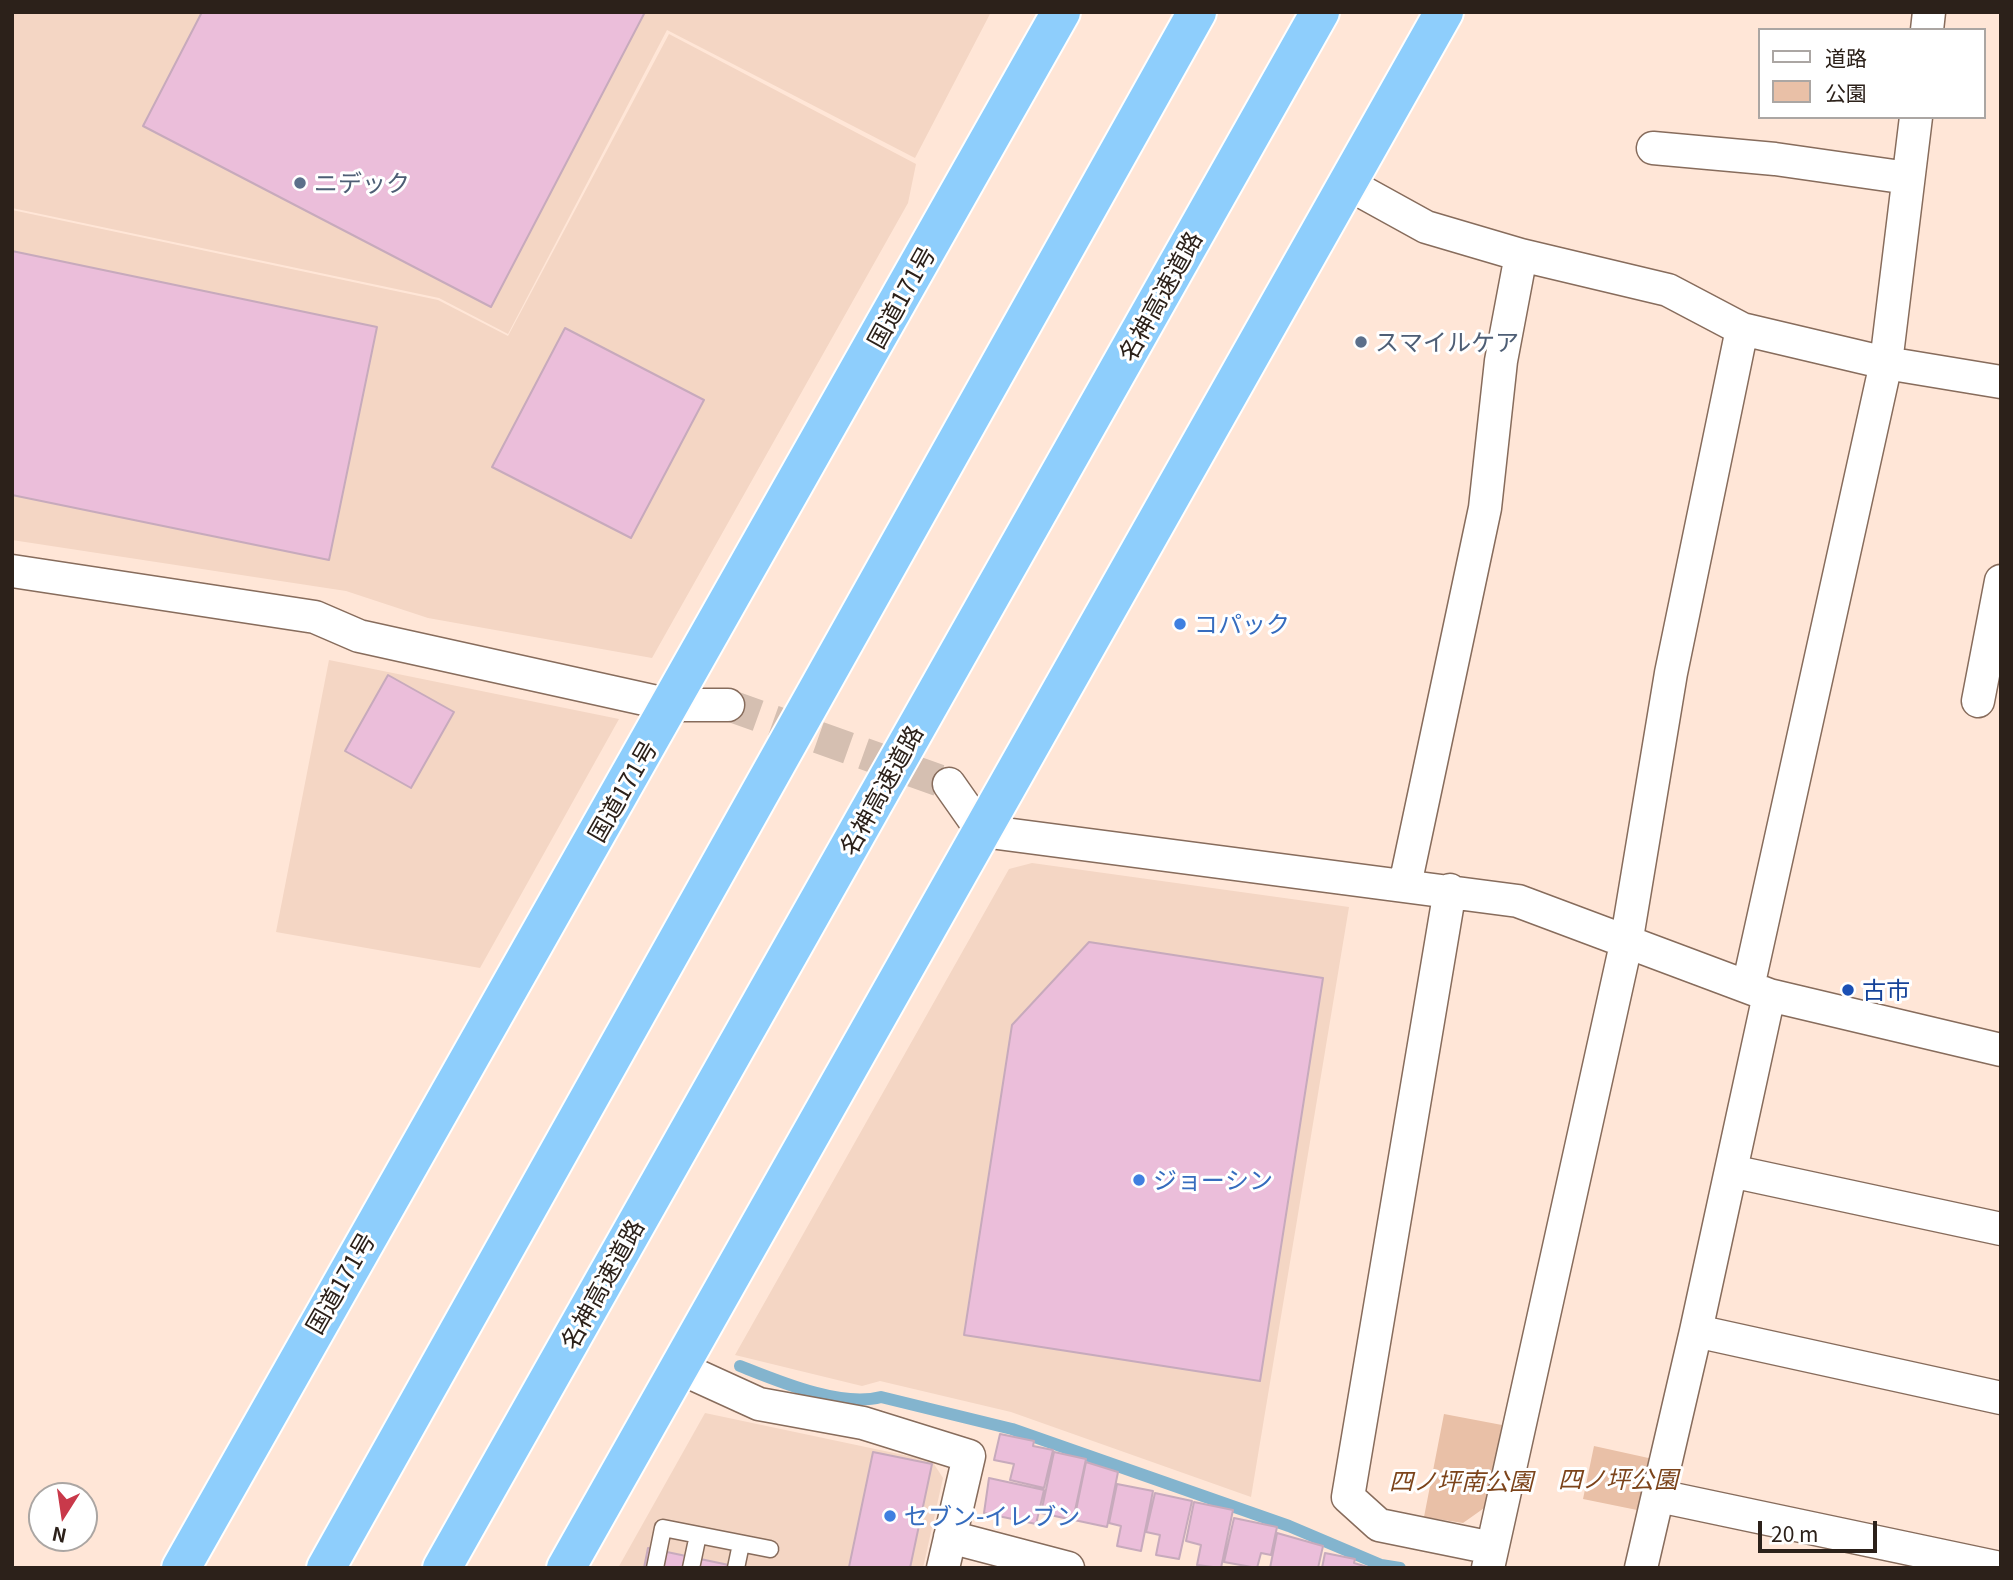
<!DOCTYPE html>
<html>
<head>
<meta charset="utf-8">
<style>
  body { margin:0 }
  #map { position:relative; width:2013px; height:1580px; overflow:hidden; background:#ffe6d7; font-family:Georgia,"Noto Sans JP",serif }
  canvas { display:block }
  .frame { position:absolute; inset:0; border:14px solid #2c211a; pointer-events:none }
  .legend { position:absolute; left:1758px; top:28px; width:228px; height:91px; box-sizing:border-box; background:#fff; border:2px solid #aba6a3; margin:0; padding:9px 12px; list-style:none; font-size:21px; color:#2c211a }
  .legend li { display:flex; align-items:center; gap:14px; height:35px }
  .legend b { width:35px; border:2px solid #aba6a3 }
  .north { position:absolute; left:28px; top:1482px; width:70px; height:70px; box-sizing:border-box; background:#fff; border:2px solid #aba6a3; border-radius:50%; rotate:192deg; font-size:19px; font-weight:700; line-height:28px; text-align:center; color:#2c211a }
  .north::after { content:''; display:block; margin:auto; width:24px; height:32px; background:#c9394a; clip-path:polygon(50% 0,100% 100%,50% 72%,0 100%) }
  .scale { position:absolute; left:1758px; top:1521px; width:119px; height:32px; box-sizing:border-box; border:4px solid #2c211a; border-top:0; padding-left:9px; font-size:21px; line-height:24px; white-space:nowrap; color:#2c211a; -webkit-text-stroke:5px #fff; paint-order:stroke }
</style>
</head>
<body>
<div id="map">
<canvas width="2013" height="1580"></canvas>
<div class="frame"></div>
<ul class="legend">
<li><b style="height:9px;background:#fff"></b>道路</li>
<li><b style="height:19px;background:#e9c0a7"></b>公園</li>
</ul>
<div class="north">N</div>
<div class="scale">20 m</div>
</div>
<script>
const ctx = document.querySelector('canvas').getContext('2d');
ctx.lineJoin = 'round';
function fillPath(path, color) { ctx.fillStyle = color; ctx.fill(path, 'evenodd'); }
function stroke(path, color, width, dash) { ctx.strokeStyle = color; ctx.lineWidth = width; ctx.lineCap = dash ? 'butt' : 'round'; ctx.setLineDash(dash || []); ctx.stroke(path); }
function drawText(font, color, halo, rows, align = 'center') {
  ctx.font = font + ' Georgia,"Noto Sans JP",serif'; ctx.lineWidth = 6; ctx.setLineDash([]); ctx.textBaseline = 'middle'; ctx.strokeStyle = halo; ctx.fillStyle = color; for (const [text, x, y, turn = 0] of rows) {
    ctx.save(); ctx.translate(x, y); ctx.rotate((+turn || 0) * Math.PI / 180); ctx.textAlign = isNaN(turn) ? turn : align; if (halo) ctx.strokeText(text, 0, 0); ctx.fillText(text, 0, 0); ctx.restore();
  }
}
fillPath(new Path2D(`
  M12,12H991L915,158L667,30L508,334L439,298L12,208Z
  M669,34L916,164L908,203L652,658L428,618L346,591L12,540V210L438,300L508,336Z
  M329,660L619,719L480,968L276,932Z
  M1032,863L1349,907L1251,1497L1011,1412L880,1381L862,1386L735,1355L1009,869Z
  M705,1413L932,1461L943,1478L923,1568H618Z`), '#f4d6c4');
fillPath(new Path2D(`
  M1444,1414L1502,1425L1487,1506L1463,1523L1424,1517Z
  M1594,1446L1653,1459L1642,1511L1583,1499Z`), '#e9c0a7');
stroke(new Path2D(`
  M740,1366C778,1381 841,1408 881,1397L1012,1429L1289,1526L1381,1565L1400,1568`), '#83b4ce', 12);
const building = new Path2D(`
  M202,12H645L491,307L143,126Z
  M12,251L377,327L329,560L12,495Z
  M565,328L704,400L631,538L492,467Z
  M388,675L454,712L411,788L345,751Z
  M1089,942L1323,978L1260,1381L964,1335L1012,1025Z
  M1000,1434L1034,1441L1033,1446L1053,1450L1044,1488L1010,1480L1014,1464L994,1460Z
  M873,1452L932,1464L910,1568L849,1567Z
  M1054,1452L1086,1459L1073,1520L1041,1513Z
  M1086,1462L1118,1472L1107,1527L1074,1520Z
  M989,1478L1044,1490L1036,1524L984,1513Z
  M1117,1484L1153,1491L1141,1551L1117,1546L1121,1526L1109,1523Z
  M1155,1493L1192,1501L1179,1559L1156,1555L1160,1535L1146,1532Z
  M1194,1502L1233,1510L1221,1568L1197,1565L1201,1545L1186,1541Z
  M1234,1518L1277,1527L1271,1555L1261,1553L1257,1568L1224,1562Z
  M1277,1533L1323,1546L1318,1568H1270Z
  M648,1548L743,1568H644Z
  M1325,1553L1355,1559L1354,1563L1371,1568H1322Z`);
fillPath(building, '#ebbeda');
stroke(building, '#c7aabc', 2);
stroke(new Path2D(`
  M728,705L949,784`), '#d5bfb1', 32, [32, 16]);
const lane = new Path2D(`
  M655,1568L663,1528L770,1549
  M691,1568L698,1535
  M736,1568L741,1544`);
const street = new Path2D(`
  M1927,30L1929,12
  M1653,148L1775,159L1908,178
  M1348,184L1426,227L1521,255L1668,290L1742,329L1886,363L2001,382
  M12,571L315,617L359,636L671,705H728
  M1978,701L2001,581
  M949,784L982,831L1518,901L1769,995L2001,1050
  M1405,885L1485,508L1501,361L1521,255
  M1450,890L1348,1497L1379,1525L1492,1548
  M1748,987L1886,363L1916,117
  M1731,1171L2001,1229
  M1696,1331L2001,1398
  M680,1368L759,1404L863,1423L969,1456L943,1568
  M1659,1496L2000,1568
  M950,1537L1068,1568
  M1488,1568L1626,944L1671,673L1742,329
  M1641,1568L1696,1331L1769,995`);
const highway = new Path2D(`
  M181,1568L1061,12
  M326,1568L1197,12
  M442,1568L1320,12
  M566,1568L1444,12`);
stroke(lane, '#876c5c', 19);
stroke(street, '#876c5c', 35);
stroke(highway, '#fff', 42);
stroke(lane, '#fff', 16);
stroke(street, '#fff', 32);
stroke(highway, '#8ecefc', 38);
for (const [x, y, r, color] of [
  [300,183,7,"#5c6f8a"],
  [1361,342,7,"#5c6f8a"],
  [1180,624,7,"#3f7fe0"],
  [1848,990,7,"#1a4fb4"],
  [1139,1180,7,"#3f7fe0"],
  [890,1516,7,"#3f7fe0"]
]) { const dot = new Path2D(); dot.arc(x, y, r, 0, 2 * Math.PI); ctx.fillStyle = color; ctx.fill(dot); stroke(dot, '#fff', 2.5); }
drawText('24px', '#4e5e75', '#fff', [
  ["ニデック",314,183],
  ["スマイルケア",1375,342]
], 'left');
drawText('24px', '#2c211a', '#fff', [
  ["名神高速道路",1160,296,-61],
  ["国道171号",901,297,-61],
  ["名神高速道路",881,790,-61],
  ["国道171号",622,791,-60],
  ["国道171号",340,1283,-60],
  ["名神高速道路",602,1284,-61]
]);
drawText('24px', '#366cbe', '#fff', [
  ["コパック",1194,624],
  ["ジョーシン",1153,1180],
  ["セブン-イレブン",904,1516]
], 'left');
drawText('24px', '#164399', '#fff', [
  ["古市",1862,990]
], 'left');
drawText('italic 24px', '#7c441b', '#fff', [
  ["四ノ坪公園",1618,1479],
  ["四ノ坪南公園",1461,1481]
]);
</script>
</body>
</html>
